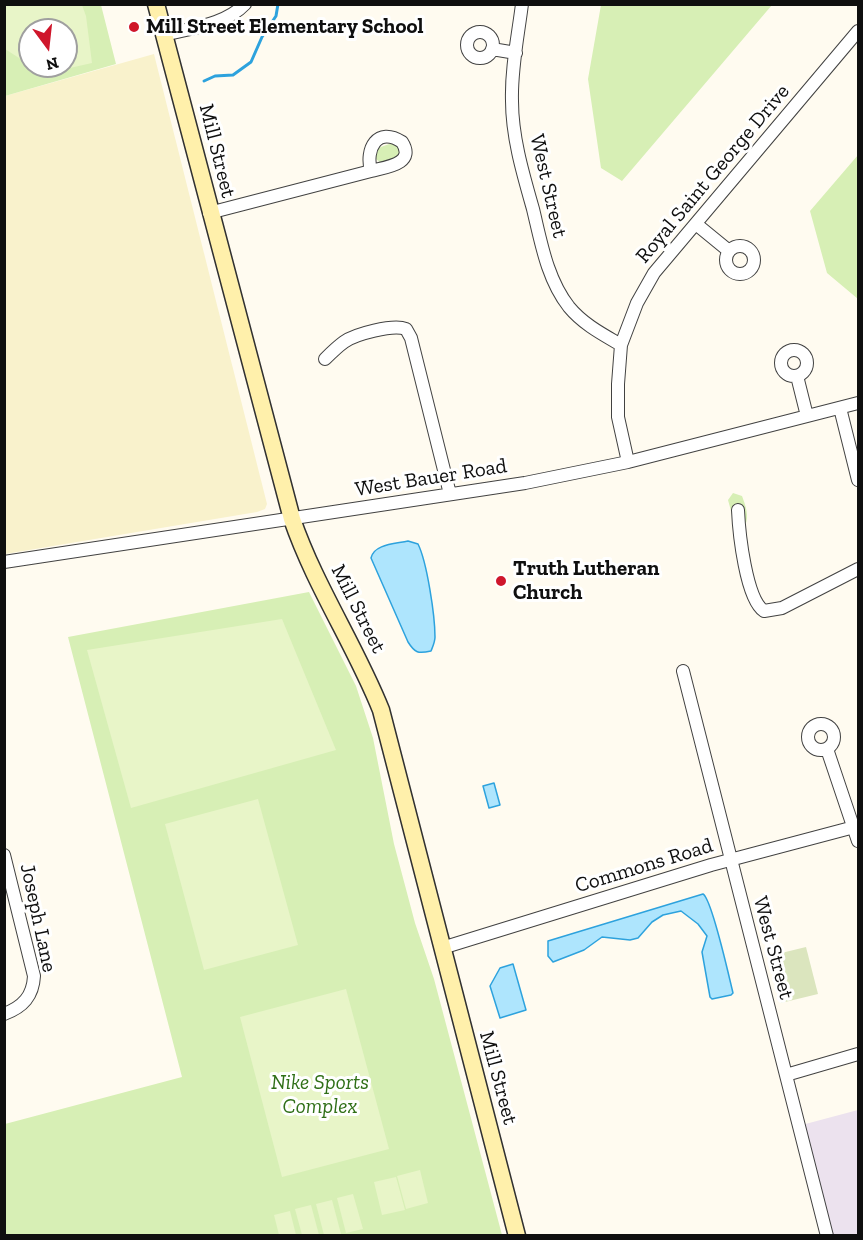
<!DOCTYPE html>
<html>
<head>
<meta charset="utf-8">
<style>
  body { margin:0 }
  #map { position:relative; width:863px; height:1240px; overflow:hidden; background:#fffbf0; font-family:"Zilla Slab",serif }
  canvas { display:block }
  .frame { position:absolute; inset:0; border:6px solid #0f0f0f; pointer-events:none }
  .north { position:absolute; left:18px; top:18px; width:60px; height:60px; box-sizing:border-box; background:#fff; border:2px solid #9f9f9f; border-radius:50%; rotate:165deg; font-size:16px; font-weight:700; line-height:24px; text-align:center; color:#0f0f0f }
  .north::after { content:''; display:block; margin:auto; width:21px; height:27px; background:#cf162b; clip-path:polygon(50% 0,100% 100%,50% 72%,0 100%) }
</style>
</head>
<body>
<div id="map">
<canvas width="863" height="1240"></canvas>
<div class="frame"></div>
<div class="north">N</div>
</div>
<script>
const ctx = document.querySelector('canvas').getContext('2d');
ctx.lineJoin = 'round';
function fillPath(path, color) { ctx.fillStyle = color; ctx.fill(path, 'evenodd'); }
function stroke(path, color, width, dash) { ctx.strokeStyle = color; ctx.lineWidth = width; ctx.lineCap = dash ? 'butt' : 'round'; ctx.setLineDash(dash || []); ctx.stroke(path); }
function drawText(font, color, halo, rows, align = 'center') {
  ctx.font = font + ' "Zilla Slab",serif'; ctx.lineWidth = 6; ctx.setLineDash([]); ctx.textBaseline = 'middle'; ctx.strokeStyle = halo; ctx.fillStyle = color; for (const [text, x, y, turn = 0] of rows) {
    ctx.save(); ctx.translate(x, y); ctx.rotate((+turn || 0) * Math.PI / 180); ctx.textAlign = isNaN(turn) ? turn : align; if (halo) ctx.strokeText(text, 0, 0); ctx.fillText(text, 0, 0); ctx.restore();
  }
}
fillPath(new Path2D(`
  M858,1110V1235H827L798,1126Z`), '#ece2ee');
fillPath(new Path2D(`
  M154,54L267,504L265,509L257,512L5,554V96Z`), '#f9f2cc');
fillPath(new Path2D(`
  M5,5H101L116,64L5,96ZM30,30H66V66H30Z
  M601,5H772L622,181L601,168L588,79Z
  M392,143L397,145L400,150L398,159L381,163L376,159L375,154L378,148Z
  M858,155V299L827,273L810,211Z
  M733,493L742,496C745,504 750,517 745,525L734,522L728,500Z
  M309,592L356,686L373,738L394,844L415,923L434,979L502,1235L5,1236V1124L182,1077L68,637Z`), '#d7efb5');
fillPath(new Path2D(`
  M806,947L818,994L781,1003L769,956Z`), '#dbe5be');
fillPath(new Path2D(`
  M4,5H82L86,16L92,63L43,74L31,66H66V30H30V65L5,49Z
  M282,619L336,750L131,808L87,650Z
  M258,799L298,945L204,970L165,824Z
  M346,989L389,1149L282,1177L240,1017Z
  M420,1170L428,1203L406,1209L397,1176Z
  M396,1177L405,1210L382,1215L374,1182Z
  M353,1194L363,1229L346,1233L337,1198Z
  M332,1200L341,1234L324,1235L316,1204Z
  M311,1205L319,1235H302L295,1209Z
  M290,1211L296,1235H279L274,1215Z`), '#e8f5c8');
const water = new Path2D(`
  M408,541L418,544C427,562 435,616 435,637C435,642 433,646 431,651C418,654 415,653 408,642L371,558C374,544 395,544 408,541Z
  M494,783L500,805L489,808L483,786Z
  M703,894C712,899 729,977 733,993L731,995L712,999L710,997L702,952L707,936L698,924L681,911L663,915L652,922L638,938L630,940L602,937L584,950L553,962L548,956V941Z
  M513,964L526,1010L500,1018L490,986L500,968Z`);
fillPath(water, '#aee5fd');
stroke(water, '#2da2dd', 1.5);
stroke(new Path2D(`
  M204,81L215,76L233,75L251,62L262,37L276,16L278,4`), '#2da2dd', 3);
const street = new Path2D(`
  M522,4C518,36 511,69 512,101C512,137 523,174 533,209C541,242 547,279 569,307C583,324 602,334 621,345
  M467 45a13 13 0 1 1 26 0a13 13 0 1 1-26 0Z
  M164,35C191,28 225,25 245,4
  M492,49L516,53
  M209,213L371,171C386,167 416,164 402,142C377,126 365,149 371,171
  M696,224L729,251
  M726 260a14 14 0 1 1 28 0a14 14 0 1 1-28 0Z
  M781 363a13 13 0 1 1 26 0a13 13 0 1 1-26 0Z
  M325,359C331,353 337,347 344,342C355,334 393,324 406,329L411,338L450,494
  M797,376L807,416
  M840,408L858,480
  M628,462L618,417V384L621,345L637,303L654,273L858,31
  M738,510C739,533 746,599 764,611L782,608L858,569
  M4,562L525,483L628,462L858,403
  M683,671L827,1236
  M808 737a13 13 0 1 1 26 0a13 13 0 1 1-26 0Z
  M827,749L858,841
  M4,855L34,976C33,996 23,1007 4,1014
  M442,948L711,865L858,826
  M786,1075L858,1054`);
const secondary = new Path2D(`
  M156,4L292,519C315,586 355,645 381,710L517,1236`);
stroke(street, '#424242', 14);
stroke(secondary, '#313131', 19);
stroke(street, '#fff', 12);
stroke(secondary, '#fff0ab', 16);
for (const [x, y, r, color] of [
  [134,27,6,"#cf162b"],
  [501,581,6,"#cf162b"]
]) { const dot = new Path2D(); dot.arc(x, y, r, 0, 2 * Math.PI); ctx.fillStyle = color; ctx.fill(dot); stroke(dot, '#fff', 2); }
drawText('bold 21px', '#0f0f0f', '#fff', [
  ["Mill Street Elementary School",146,27],
  ["Truth Lutheran",513,569],
  ["Church",513,593]
], 'left');
drawText('21px', '#0f0f0f', '#fff', [
  ["Mill Street",217,151,76],
  ["Royal Saint George Drive",713,174,-50],
  ["West Street",548,186,77],
  ["West Bauer Road",431,478,-9],
  ["Mill Street",358,609,63],
  ["Commons Road",644,866,-17],
  ["Joseph Lane",38,918,78],
  ["West Street",773,948,75],
  ["Mill Street",498,1078,75]
]);
drawText('italic 21px', '#2f6f17', '#fff', [
  ["Nike Sports",320,1083],
  ["Complex",320,1107]
]);
</script>
</body>
</html>
